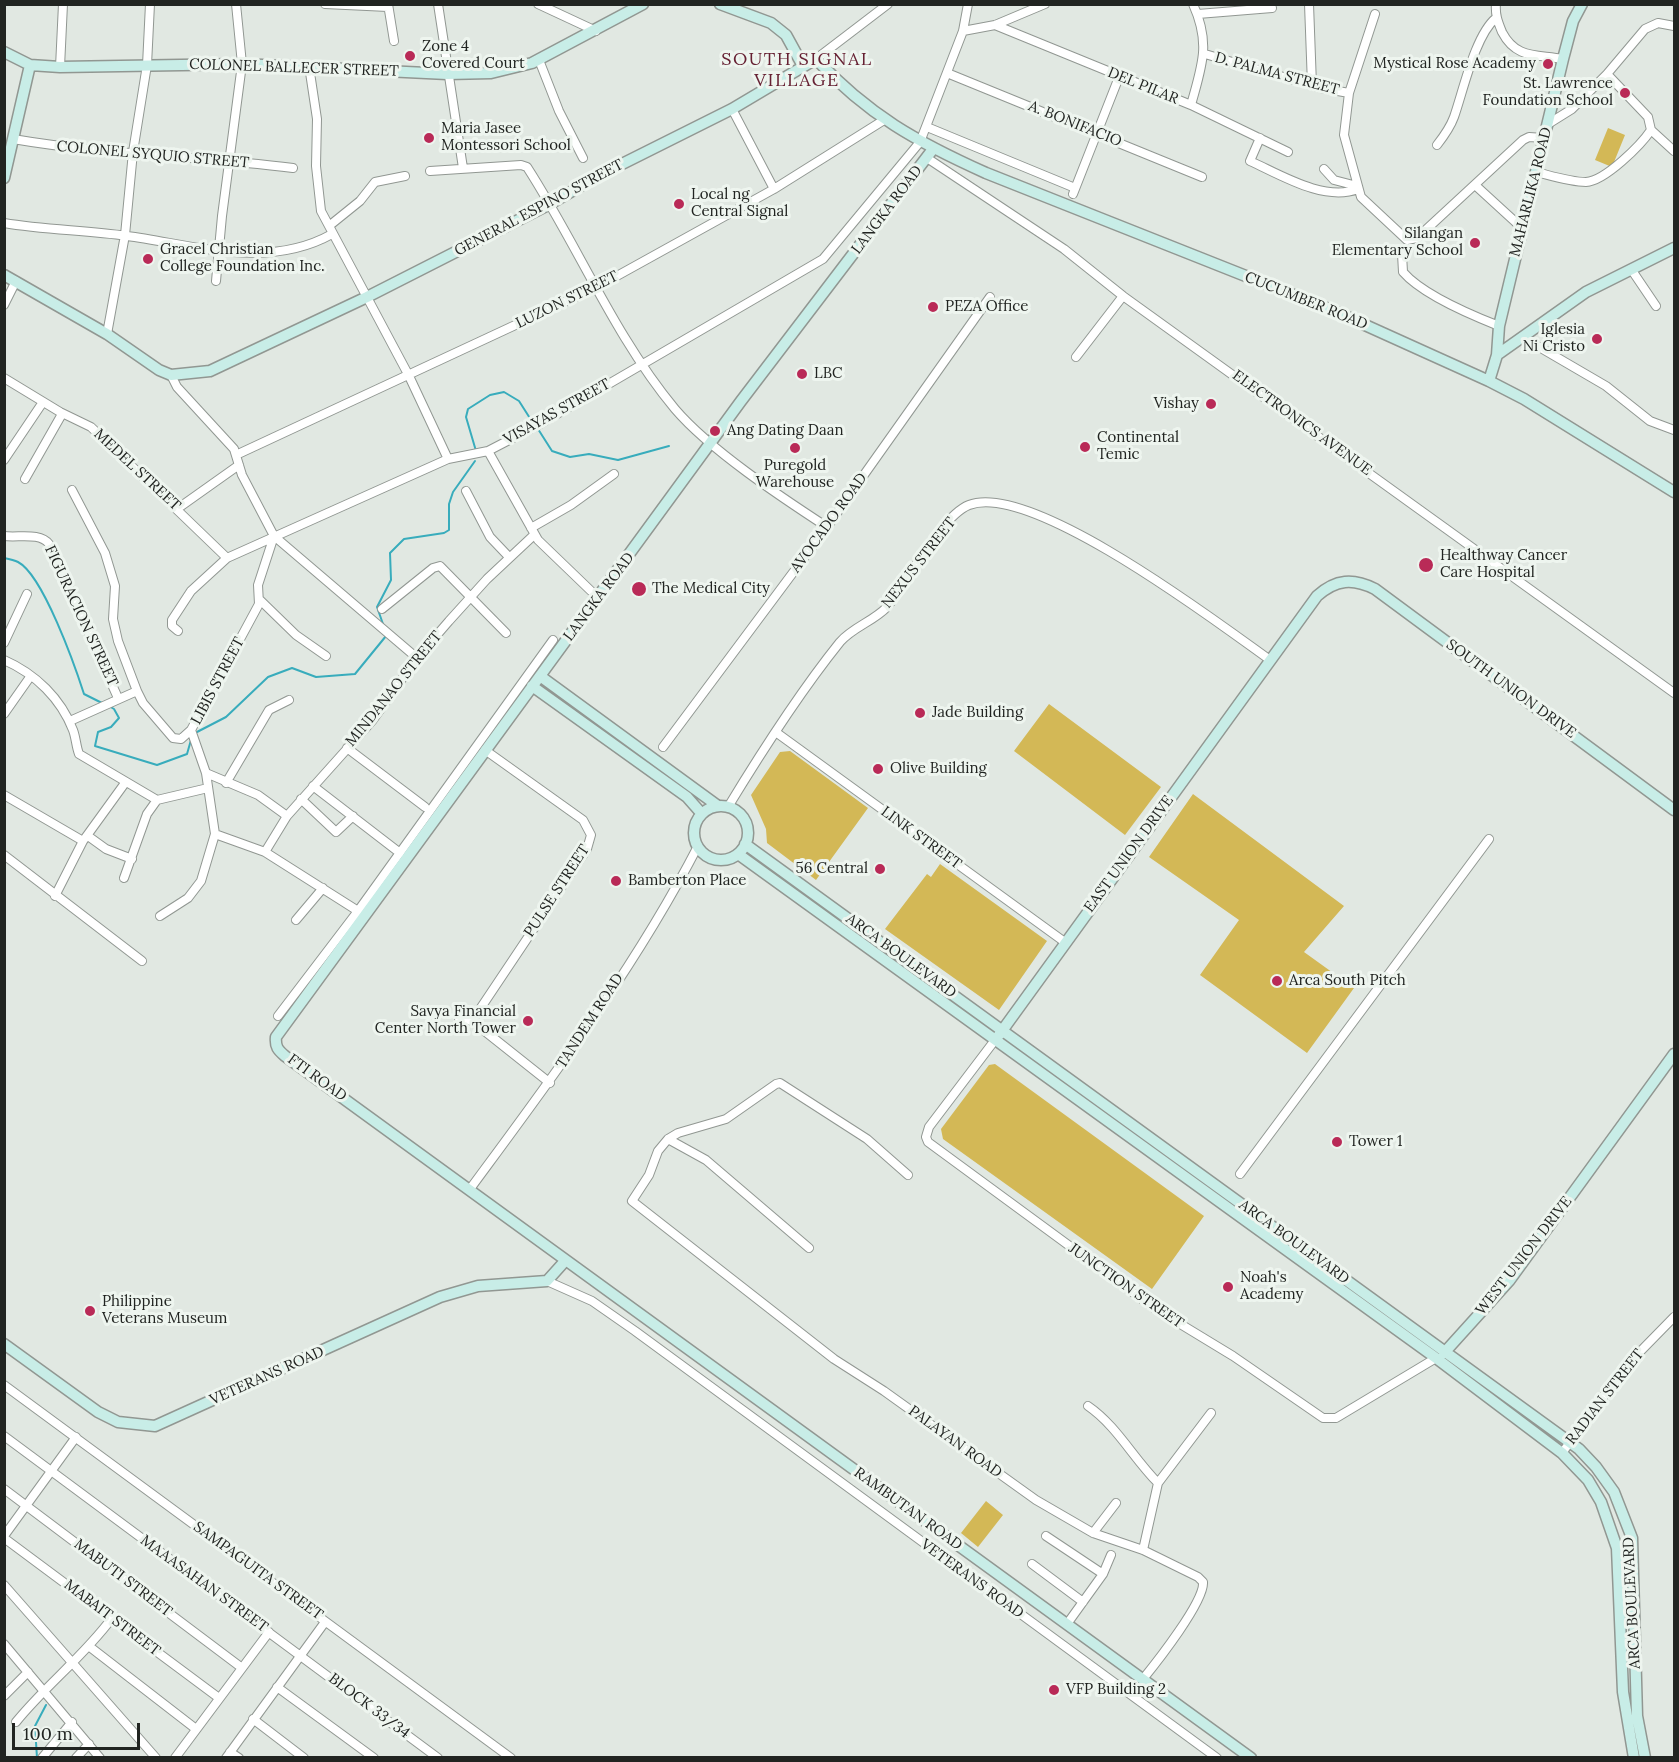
<!DOCTYPE html>
<html>
<head>
<meta charset="utf-8">
<style>
  body { margin:0 }
  #map { position:relative; width:1679px; height:1762px; overflow:hidden; background:#e1e8e2; font-family:Lora,serif }
  canvas { display:block }
  .frame { position:absolute; inset:0; border:6px solid #212421; pointer-events:none }
  .scale { position:absolute; left:12px; top:1723px; width:128px; height:27px; box-sizing:border-box; border:3px solid #212421; border-top:0; padding-left:8px; font-size:18px; line-height:21px; white-space:nowrap; color:#212421; -webkit-text-stroke:4px #eef5ef; paint-order:stroke }
</style>
</head>
<body>
<div id="map">
<canvas width="1679" height="1762"></canvas>
<div class="frame"></div>
<div class="scale">100 m</div>
</div>
<script>
const ctx = document.querySelector('canvas').getContext('2d');
ctx.lineJoin = 'round';
function fillPath(path, color) { ctx.fillStyle = color; ctx.fill(path, 'evenodd'); }
function stroke(path, color, width, dash) { ctx.strokeStyle = color; ctx.lineWidth = width; ctx.lineCap = dash ? 'butt' : 'round'; ctx.setLineDash(dash || []); ctx.stroke(path); }
function drawText(font, color, halo, rows, align = 'center') {
  ctx.font = font + ' Lora,serif'; ctx.lineWidth = 6; ctx.setLineDash([]); ctx.textBaseline = 'middle'; ctx.strokeStyle = halo; ctx.fillStyle = color; for (const [text, x, y, turn = 0] of rows) {
    ctx.save(); ctx.translate(x, y); ctx.rotate((+turn || 0) * Math.PI / 180); ctx.textAlign = isNaN(turn) ? turn : align; if (halo) ctx.strokeText(text, 0, 0); ctx.fillText(text, 0, 0); ctx.restore();
  }
}
fillPath(new Path2D(`
  M1608,128L1625,135L1612,167L1595,160Z
  M1049,704L1161,787L1125,835L1014,751Z
  M790,751L868,808L816,880L767,843L766,829L751,795L780,752Z
  M1193,794L1344,906L1304,952L1354,988L1307,1053L1200,975L1239,920L1149,857Z
  M940,864L1047,941L999,1010L885,929L927,874L931,877Z
  M995,1064L1204,1216L1152,1289L943,1139L941,1129L989,1065Z
  M986,1501L1003,1515L978,1547L961,1533Z`), '#d3b856');
stroke(new Path2D(`
  M538,429L552,451L570,457L589,454L618,460L669,446
  M476,451L466,417L468,409L490,395L504,392L519,401L533,423
  M4,558C9,559 14,560 18,562C43,575 75,666 84,694L104,704
  M383,624L377,607L391,580L390,553L404,539L444,533L449,530V504L453,492L475,461
  M109,706L114,709L119,718L111,727L98,732L95,746L157,765L187,754L191,740
  M197,732L226,717L268,677L292,668L316,677L355,674L386,636
  M37,1758L35,1726L46,1705`), '#38acbc', 2);
const street = new Path2D(`
  M325,4L388,7
  M388,4L394,41
  M438,4L463,168
  M538,4L596,31
  M1309,4L1312,85
  M1496,4C1495,15 1498,22 1502,32C1516,59 1536,54 1563,59
  M1198,14L1272,8
  M1375,14L1349,93L1344,135L1361,197L1407,240L1417,238L1523,140L1529,137L1544,138
  M995,25L1191,105L1288,152
  M963,31L995,25L1045,4
  M1205,54L1321,88L1349,93
  M816,59L888,4
  M539,60L559,111L583,158
  M309,66L317,119L316,166L321,211L409,376L448,459
  M60,67L63,4
  M947,73L1202,177
  M1607,74L1648,117L1651,130L1674,151
  M1191,105C1202,65 1211,44 1193,4
  M732,109L774,189
  M1548,124L1572,109L1607,74L1645,29L1658,23L1674,26
  M927,127L1075,188
  M1260,138L1250,161C1281,175 1324,202 1358,189
  M13,139C106,155 200,156 293,168
  M1437,145C1444,136 1450,128 1454,117C1463,92 1475,35 1496,18
  M927,158L1064,249L1123,296L1674,693
  M1324,169L1334,180L1357,186
  M430,171L521,165L527,167C578,246 615,337 675,409C710,450 781,497 827,527
  M1536,172C1552,176 1570,182 1586,182C1605,181 1641,145 1651,130
  M1475,185L1522,228
  M1073,194L1119,77
  M4,223C45,230 86,230 127,236C195,245 268,270 332,234
  M329,226L360,201L375,182L405,176
  M1402,254L1403,272C1422,294 1471,315 1499,326
  M1631,269L1656,306
  M216,281L222,216L242,64L236,4
  M4,305L16,281
  M107,334L125,235L133,152L147,65L150,4
  M1522,337L1606,386L1650,421L1674,430
  M1076,357L1123,296
  M171,375L177,387L234,449L242,475L274,536L417,658
  M4,378L60,412L91,427L227,558
  M488,451L538,540L591,591
  M236,455L597,287L774,189L884,120
  M4,460L43,402
  M25,479L62,414
  M72,490L105,553L115,586L113,619L118,641L137,691L143,703L173,738L181,739L191,730L259,604L258,585L274,536
  M466,491L490,537L509,557
  M177,509L239,465
  M531,528L571,505L614,474
  M4,536C18,538 40,532 49,544L118,698
  M259,599L296,635L326,656
  M382,609L433,568L440,566L506,633
  M178,631L172,626V620L191,591L227,558L448,459L488,451L540,424L823,259L920,142L963,31L968,4
  M4,643L27,594
  M4,660C36,674 61,699 73,730C76,738 76,746 79,754L157,800L208,788
  M4,714L30,677
  M70,721L137,691
  M777,733L1066,943
  M663,747L827,527L990,297
  M347,748L425,807
  M206,773L258,795L287,816
  M226,783L269,710L289,700
  M313,786L400,853
  M4,795L83,841
  M301,799L336,832L353,816
  M728,807C762,751 799,693 840,642C853,627 874,621 887,607C908,582 941,516 969,505C1031,481 1217,622 1270,660
  M215,834L265,852L358,911
  M88,836L106,849L132,859
  M265,852L287,816L372,721L417,658L449,621L487,579L534,535
  M4,855L142,961
  M124,878L147,814L157,800
  M55,896L83,841L125,783
  M160,916L188,898L201,881L215,834L206,773L191,730
  M296,920L323,888
  M278,1016L358,911L553,640
  M459,1018L472,1021
  M472,1021L587,849L591,835L583,820L485,750
  M472,1021L550,1083
  M995,1040L929,1127L926,1137L928,1142L1154,1308L1233,1356L1323,1418H1336L1436,1358
  M668,1139L706,1160L809,1248
  M1240,1174L1489,839
  M908,1175L867,1139L780,1083L776,1084L726,1119L678,1133L668,1139L658,1151L649,1175L632,1201L834,1359L884,1391L1036,1500L1093,1533L1143,1550L1198,1577L1203,1582C1205,1601 1156,1663 1143,1679
  M470,1189C551,1079 635,968 698,846
  M547,1281L592,1301L635,1331L1217,1758
  M4,1385L511,1758
  M1088,1406C1117,1426 1133,1458 1158,1483
  M4,1436L438,1758
  M1562,1453L1626,1366L1674,1317
  M4,1489L242,1668
  M1093,1533L1116,1503
  M4,1536L76,1437
  M1046,1536L1103,1574
  M4,1538L219,1698
  M1143,1550L1158,1483L1211,1413
  M1032,1564L1083,1602
  M4,1585L156,1758
  M1067,1624L1103,1574L1111,1555
  M4,1644L100,1758
  M90,1647L196,1729
  M277,1687L374,1758
  M4,1696L28,1672
  M253,1719L304,1758
  M16,1722C46,1685 83,1657 112,1618
  M230,1752L239,1758
  M42,1758L72,1722
  M76,1758L89,1744
  M175,1758L269,1632
  M226,1758L325,1622`);
const secondary = new Path2D(`
  M720,4L771,23L786,35L803,66
  M4,52L30,65L60,67L242,64L447,74L491,73L532,63L643,4
  M933,149L741,401L276,1037C275,1047 278,1050 285,1056L1251,1758
  M4,178L30,65
  M4,275L107,334L159,370L171,375L210,371L367,297L550,204L598,176L732,109L816,59C868,115 917,142 986,173L1334,311L1489,381L1524,399L1674,492
  M1497,355L1586,292L1674,248
  M1489,381L1497,355L1499,326L1563,59L1573,21L1582,4
  M540,676L718,806
  M532,686L687,797L702,814
  M694 833a27 27 0 1 1 54 0a27 27 0 1 1-54 0Z
  M745,844L1579,1449L1596,1467L1614,1492L1632,1538L1637,1716L1645,1758
  M738,854L1436,1358L1562,1453L1588,1480L1601,1502L1617,1548L1623,1692L1634,1758
  M999,1035L1317,596C1336,579 1353,578 1375,589L1674,810
  M4,1344L98,1412L118,1422L155,1426L440,1297L478,1286L547,1281L565,1261
  M1444,1353L1509,1281L1674,1054`);
stroke(street, '#919792', 10);
stroke(secondary, '#919792', 13);
stroke(street, '#fff', 8);
stroke(secondary, '#c8ede7', 10);
for (const [x, y, r, color] of [
  [410,56,6,"#b92a57"],
  [1548,64,6,"#b92a57"],
  [1625,93,6,"#b92a57"],
  [429,138,6,"#b92a57"],
  [679,204,6,"#b92a57"],
  [1475,243,6,"#b92a57"],
  [148,259,6,"#b92a57"],
  [933,307,6,"#b92a57"],
  [1597,339,6,"#b92a57"],
  [802,374,6,"#b92a57"],
  [1211,404,6,"#b92a57"],
  [715,431,6,"#b92a57"],
  [1085,447,6,"#b92a57"],
  [795,448,6,"#b92a57"],
  [1426,565,8,"#b92a57"],
  [639,589,8,"#b92a57"],
  [920,713,6,"#b92a57"],
  [878,769,6,"#b92a57"],
  [880,869,6,"#b92a57"],
  [616,881,6,"#b92a57"],
  [1277,981,6,"#b92a57"],
  [528,1021,6,"#b92a57"],
  [1337,1142,6,"#b92a57"],
  [1228,1287,6,"#b92a57"],
  [90,1311,6,"#b92a57"],
  [1054,1690,6,"#b92a57"]
]) { const dot = new Path2D(); dot.arc(x, y, r, 0, 2 * Math.PI); ctx.fillStyle = color; ctx.fill(dot); stroke(dot, '#eef5ef', 2); }
drawText('15px', '#212421', '#eef5ef', [
  ["Zone 4",422,47],
  ["Covered Court",422,64],
  ["Mystical Rose Academy",1536,64,"right"],
  ["St. Lawrence",1613,84,"right"],
  ["Foundation School",1613,101,"right"],
  ["Maria Jasee",441,129],
  ["Montessori School",441,146],
  ["Local ng",691,195],
  ["Central Signal",691,212],
  ["Silangan",1463,234,"right"],
  ["Elementary School",1463,251,"right"],
  ["Gracel Christian",160,250],
  ["College Foundation Inc.",160,267],
  ["PEZA Office",945,307],
  ["Iglesia",1585,330,"right"],
  ["Ni Cristo",1585,347,"right"],
  ["LBC",814,374],
  ["Vishay",1199,404,"right"],
  ["Ang Dating Daan",727,431],
  ["Continental",1097,438],
  ["Temic",1097,455],
  ["Puregold",795,466,"center"],
  ["Warehouse",795,483,"center"],
  ["Healthway Cancer",1440,556],
  ["Care Hospital",1440,573],
  ["The Medical City",652,589],
  ["Jade Building",932,713],
  ["Olive Building",890,769],
  ["56 Central",868,869,"right"],
  ["Bamberton Place",628,881],
  ["Arca South Pitch",1289,981],
  ["Savya Financial",516,1012,"right"],
  ["Center North Tower",516,1029,"right"],
  ["Tower 1",1349,1142],
  ["Noah's",1240,1278],
  ["Academy",1240,1295],
  ["Philippine",102,1302],
  ["Veterans Museum",102,1319],
  ["VFP Building 2",1066,1690]
], 'left');
drawText('15px', '#212421', '#eef5ef', [
  ["COLONEL BALLECER STREET",294,68,2],
  ["D. PALMA STREET",1277,74,15],
  ["DEL PILAR",1143,86,22],
  ["A. BONIFACIO",1075,124,22],
  ["COLONEL SYQUIO STREET",153,155,5],
  ["MAHARLIKA ROAD",1531,192,-76],
  ["GENERAL ESPINO STREET",539,208,-28],
  ["LANGKA ROAD",887,210,-53],
  ["LUZON STREET",567,300,-26],
  ["CUCUMBER ROAD",1306,301,22],
  ["VISAYAS STREET",557,412,-29],
  ["ELECTRONICS AVENUE",1302,423,36],
  ["MEDEL STREET",137,470,43],
  ["AVOCADO ROAD",829,523,-54],
  ["NEXUS STREET",919,563,-52],
  ["LANGKA ROAD",599,597,-53],
  ["FIGURACION STREET",81,616,65],
  ["LIBIS STREET",218,681,-62],
  ["MINDANAO STREET",394,689,-51],
  ["SOUTH UNION DRIVE",1511,689,36],
  ["LINK STREET",921,838,36],
  ["EAST UNION DRIVE",1129,854,-54],
  ["PULSE STREET",557,891,-57],
  ["ARCA BOULEVARD",901,956,36],
  ["TANDEM ROAD",590,1021,-57],
  ["FTI ROAD",317,1078,36],
  ["ARCA BOULEVARD",1294,1242,36],
  ["WEST UNION DRIVE",1524,1256,-52],
  ["JUNCTION STREET",1126,1286,35],
  ["VETERANS ROAD",267,1376,-24],
  ["RADIAN STREET",1605,1397,-52],
  ["PALAYAN ROAD",955,1442,36],
  ["RAMBUTAN ROAD",908,1509,36],
  ["SAMPAGUITA STREET",258,1571,36],
  ["MABUTI STREET",123,1578,37],
  ["VETERANS ROAD",972,1579,36],
  ["MAAASAHAN STREET",204,1584,36],
  ["ARCA BOULEVARD",1632,1603,-93],
  ["MABAIT STREET",112,1618,37],
  ["BLOCK 33/34",369,1706,37]
]);
ctx.letterSpacing = '1.5px';
drawText('18px', '#662133', '#eef5ef', [
  ["SOUTH SIGNAL",797,60],
  ["VILLAGE",797,81]
]);
ctx.letterSpacing = '0px';
</script>
</body>
</html>
